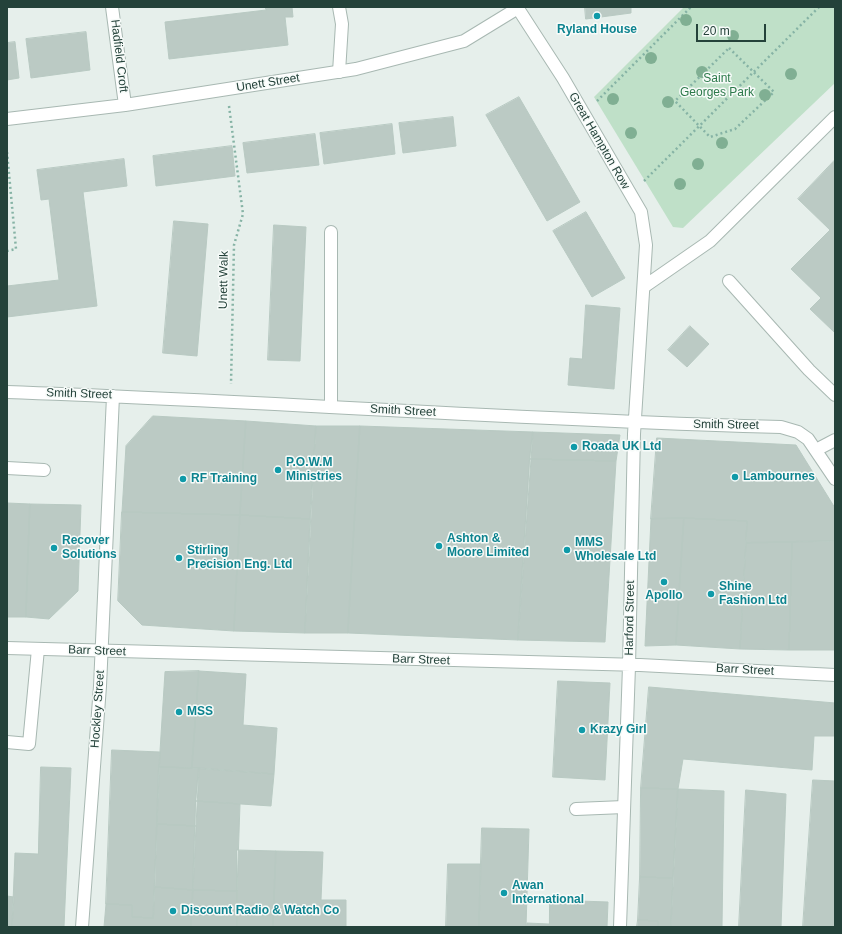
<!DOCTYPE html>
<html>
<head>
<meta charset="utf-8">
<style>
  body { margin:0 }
  #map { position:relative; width:842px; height:934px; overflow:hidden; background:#e6efeb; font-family:Arial,sans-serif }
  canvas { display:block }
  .frame { position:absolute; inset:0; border:8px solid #24423a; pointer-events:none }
  .scale { position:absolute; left:696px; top:24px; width:70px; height:18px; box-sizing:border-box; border:2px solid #24423a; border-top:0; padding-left:5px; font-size:12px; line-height:14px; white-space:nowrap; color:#24423a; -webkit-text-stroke:3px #f7fbf9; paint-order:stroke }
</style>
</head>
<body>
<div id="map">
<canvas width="842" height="934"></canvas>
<div class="frame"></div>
<div class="scale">20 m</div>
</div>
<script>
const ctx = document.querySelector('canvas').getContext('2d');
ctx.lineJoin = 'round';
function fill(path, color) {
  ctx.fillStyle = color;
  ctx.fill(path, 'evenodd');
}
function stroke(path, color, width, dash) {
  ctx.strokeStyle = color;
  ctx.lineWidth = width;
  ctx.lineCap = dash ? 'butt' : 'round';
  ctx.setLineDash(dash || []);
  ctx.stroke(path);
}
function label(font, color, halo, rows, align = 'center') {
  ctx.font = font + ' Arial,sans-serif';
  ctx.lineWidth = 3;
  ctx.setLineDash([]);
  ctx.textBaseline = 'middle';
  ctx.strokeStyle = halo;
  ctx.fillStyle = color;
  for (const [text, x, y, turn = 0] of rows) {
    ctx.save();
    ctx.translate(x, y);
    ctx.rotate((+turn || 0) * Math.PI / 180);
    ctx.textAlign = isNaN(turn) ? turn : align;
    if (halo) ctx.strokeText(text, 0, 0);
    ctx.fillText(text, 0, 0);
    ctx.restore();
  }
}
fill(new Path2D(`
  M684,7H835V83L683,228L673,227L594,97Z`), '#bfe0c8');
const building = new Path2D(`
  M265,7H292L293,17H285L288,45L169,59L165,22L266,10Z
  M585,7H631V13L586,19Z
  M86,32L90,70L31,78L26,39Z
  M15,42L19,78L7,80V43Z
  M519,97L580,202L547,221L486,115Z
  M453,117L456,146L403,153L399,123Z
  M392,124L395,154L324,164L320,133Z
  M315,134L319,165L247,173L243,143Z
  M232,146L235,176L156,186L153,156Z
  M124,159L127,186L83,192L97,306L7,317V286L59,280L49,199L41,200L37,170Z
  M835,160V331L834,332L810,309L821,298L791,269L830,230L798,199Z
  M586,212L625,278L592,297L553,231Z
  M174,221L208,224L197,356L163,353Z
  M274,225L306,227L300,361L268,360Z
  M586,305L620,308L614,389L568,385L570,358L582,359Z
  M690,326L709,344L687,367L668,350Z
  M153,416L246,421L240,515L122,512L126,446Z
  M246,421L316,426L310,519L240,515Z
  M316,426H360L348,633H305Z
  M360,426L533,432L518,640L348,633Z
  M533,432L620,435L616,461L530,459Z
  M657,438L796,445L835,508V541L746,543L747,521L684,518L651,519Z
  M530,459L616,461L605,642L518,640Z
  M7,503L30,504L26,617H7Z
  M30,504L81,505L78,591L49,619L26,617Z
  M122,512L240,515L234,631L142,625L118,601Z
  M240,515L310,519L305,633L234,631Z
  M684,518L676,645L645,646L651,519Z
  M684,518L747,521L740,649L676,645Z
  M835,541V650H789L792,542Z
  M792,542L789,650L740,649L746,543Z
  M199,671L192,768L159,767L165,672Z
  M199,671L246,674L243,725L277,728L274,774L192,768Z
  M558,681L610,683L605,780L553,777Z
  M649,687L835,703V736H814L812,770L683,759L678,789L641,788Z
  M112,750L160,752L153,918L132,917V905L106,904Z
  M41,767L71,768L64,927H12L15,853L38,854Z
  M159,767L199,768L196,826L157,824Z
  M199,768L274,774L271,806L196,801Z
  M813,780L835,781V927H803Z
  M641,788L678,789L673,878L640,877Z
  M678,789L724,791L722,927H671Z
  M746,790L786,794L781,927H739Z
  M196,801L240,804L237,891L193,890Z
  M157,824L196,826L193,890L155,887Z
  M482,828L529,829L526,927H479Z
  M237,850L276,851L273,927H237Z
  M276,851L323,852L321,900H346V927H273Z
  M448,864H481L479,927H446Z
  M640,877L673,878L671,927H658V921L638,920Z
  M155,887L193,890L191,927H104L106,904L132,905V917L153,918Z
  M193,890L237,891V927H191Z
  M7,896L14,897L12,927H7Z
  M550,900L608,902L607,927H526L527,923L549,924Z
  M638,920L658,921V927H637Z`);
fill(building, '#bbcac4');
stroke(building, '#b8c9c2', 1);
const lane = new Path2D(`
  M339,7L342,24L339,72
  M729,281L809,370L835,395
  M645,286L710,241L835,117
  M331,407V232
  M816,450L835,440
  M7,468L44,470
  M7,742L29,744L38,649
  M576,809L624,807`);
const street = new Path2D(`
  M112,7L125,105
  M517,7L563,78L641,212L646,245L634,434L629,666L620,927
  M7,119L125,105L356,69L464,41L518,8
  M7,392C265,401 523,420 781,427L798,432L808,439L835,479
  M7,648L640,665L835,675
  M82,927L100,686L113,396`);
stroke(lane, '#a8b8b2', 14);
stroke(street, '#a8b8b2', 14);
stroke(new Path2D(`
  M729,48L774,92L735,129L710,137L675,101Z
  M597,101L691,7
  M229,106L243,214L234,245L231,384
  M7,152L16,249L7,251
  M644,181L819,7`), '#86b3a5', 2.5, [2, 3]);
stroke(lane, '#fff', 12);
stroke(street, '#fff', 12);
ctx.fillStyle = '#80af93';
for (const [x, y] of [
  [686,20],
  [733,36],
  [651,58],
  [702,72],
  [791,74],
  [765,95],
  [613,99],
  [668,102],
  [631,133],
  [722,143],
  [698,164],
  [680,184]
]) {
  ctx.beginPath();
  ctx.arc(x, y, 6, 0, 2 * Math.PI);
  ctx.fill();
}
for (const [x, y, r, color] of [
  [597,16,4,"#0f9aa8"],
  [574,447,4,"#0f9aa8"],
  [278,470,4,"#0f9aa8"],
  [735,477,4,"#0f9aa8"],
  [183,479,4,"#0f9aa8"],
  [439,546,4,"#0f9aa8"],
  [54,548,4,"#0f9aa8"],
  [567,550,4,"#0f9aa8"],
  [179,558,4,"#0f9aa8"],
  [664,582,4,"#0f9aa8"],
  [711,594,4,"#0f9aa8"],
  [179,712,4,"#0f9aa8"],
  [582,730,4,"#0f9aa8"],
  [504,893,4,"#0f9aa8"],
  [173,911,4,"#0f9aa8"]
]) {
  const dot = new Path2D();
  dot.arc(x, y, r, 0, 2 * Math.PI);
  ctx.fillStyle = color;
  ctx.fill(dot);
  stroke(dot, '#f7fbf9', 1.5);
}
label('bold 12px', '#0d838f', '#f7fbf9', [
  ["Ryland House",597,30,"center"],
  ["Roada UK Ltd",582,447],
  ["P.O.W.M",286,463],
  ["Ministries",286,477],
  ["Lambournes",743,477],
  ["RF Training",191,479],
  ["Ashton &",447,539],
  ["Moore Limited",447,553],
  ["Recover",62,541],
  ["Solutions",62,555],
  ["MMS",575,543],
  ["Wholesale Ltd",575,557],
  ["Stirling",187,551],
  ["Precision Eng. Ltd",187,565],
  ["Shine",719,587],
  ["Fashion Ltd",719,601],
  ["Apollo",664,596,"center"],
  ["MSS",187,712],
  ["Krazy Girl",590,730],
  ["Awan",512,886],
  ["International",512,900],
  ["Discount Radio & Watch Co",181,911]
], 'left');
label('12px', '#24423a', '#f7fbf9', [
  ["Hadfield Croft",119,56,83],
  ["Unett Street",268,83,-9],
  ["Great Hampton Row",599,141,60],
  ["Unett Walk",224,280,-89],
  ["Smith Street",79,394,2],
  ["Smith Street",403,411,3],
  ["Smith Street",726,425,1],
  ["Harford Street",630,618,-89],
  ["Barr Street",97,651,2],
  ["Barr Street",421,660,2],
  ["Barr Street",745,670,3],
  ["Hockley Street",98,709,-86]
]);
label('12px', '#2d7a4b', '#f7fbf9', [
  ["Saint",717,79],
  ["Georges Park",717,93]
]);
</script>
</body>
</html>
